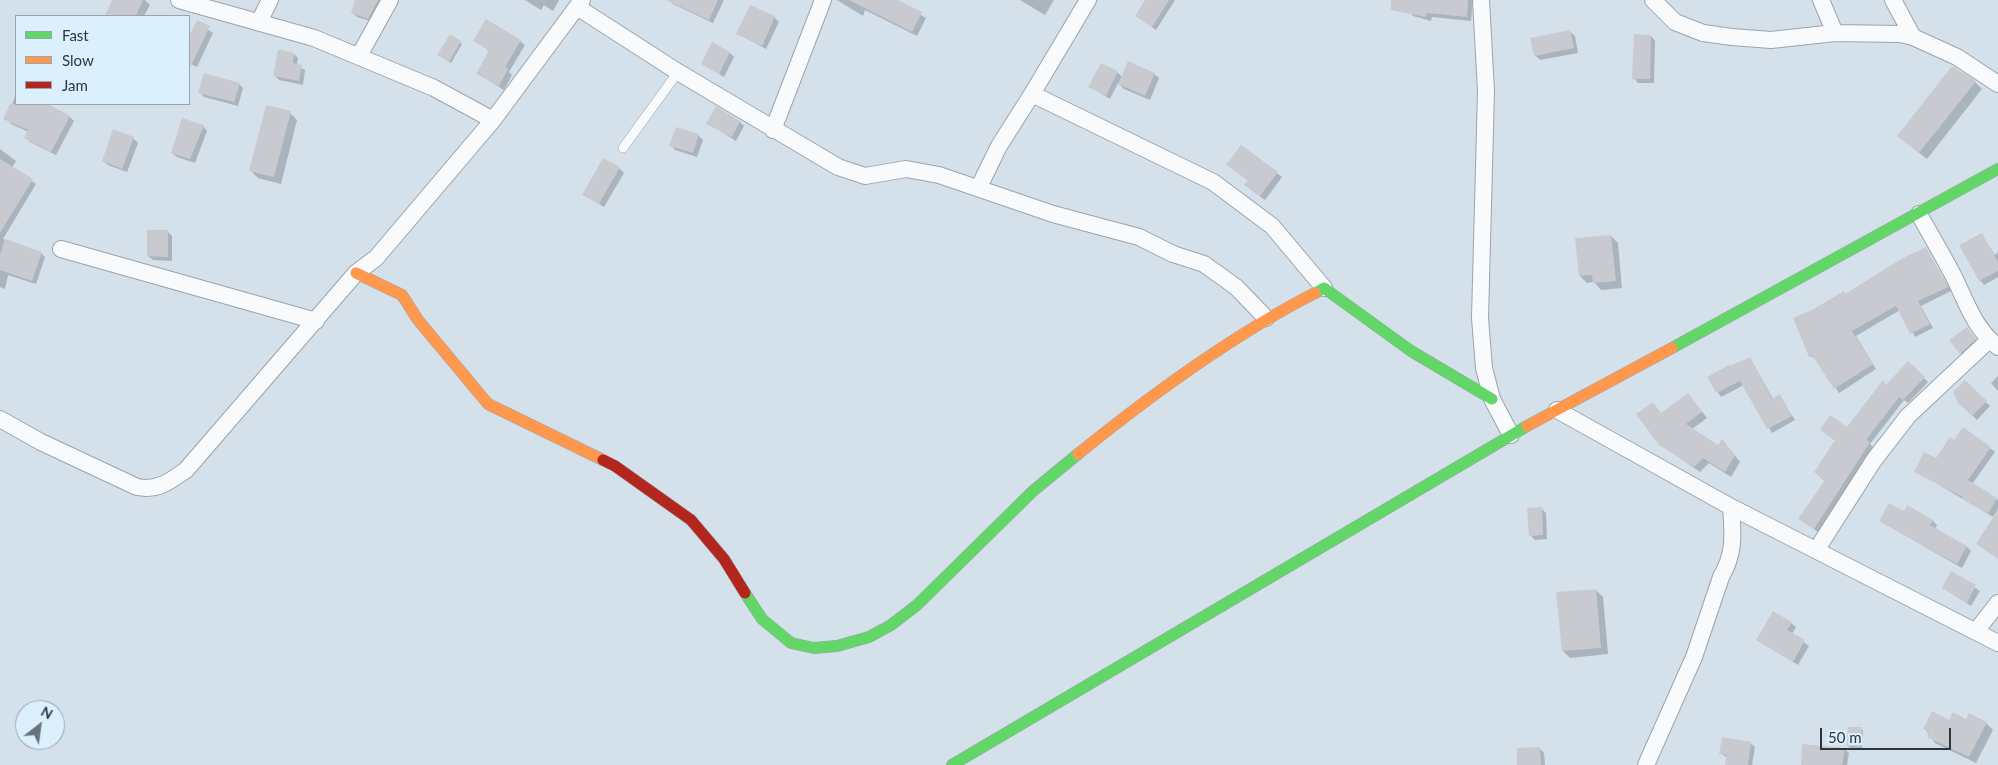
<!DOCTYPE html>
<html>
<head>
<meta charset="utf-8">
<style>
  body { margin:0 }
  #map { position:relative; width:1998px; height:765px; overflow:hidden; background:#d4e1eb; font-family:Lato,sans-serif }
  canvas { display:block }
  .legend { position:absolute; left:15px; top:15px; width:175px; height:90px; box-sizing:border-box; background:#dceffd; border:1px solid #96a5b0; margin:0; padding:6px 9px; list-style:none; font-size:15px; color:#2d363d }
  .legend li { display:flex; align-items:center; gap:10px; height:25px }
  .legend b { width:25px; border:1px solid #96a5b0 }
  .north { position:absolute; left:15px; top:700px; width:50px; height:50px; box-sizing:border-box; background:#dceffd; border:1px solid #96a5b0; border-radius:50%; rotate:30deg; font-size:14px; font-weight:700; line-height:20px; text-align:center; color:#2d363d }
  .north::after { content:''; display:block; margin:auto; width:18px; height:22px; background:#67727a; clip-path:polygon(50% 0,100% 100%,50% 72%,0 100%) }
  .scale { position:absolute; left:1820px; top:728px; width:131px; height:22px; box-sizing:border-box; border:2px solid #2d363d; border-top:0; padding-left:6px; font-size:15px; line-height:18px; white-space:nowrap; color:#2d363d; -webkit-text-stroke:4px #dceffd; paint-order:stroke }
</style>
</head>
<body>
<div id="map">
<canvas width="1998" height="765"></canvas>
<ul class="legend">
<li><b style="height:6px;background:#63d668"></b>Fast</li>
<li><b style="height:6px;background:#ff974d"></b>Slow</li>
<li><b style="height:6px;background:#b3261e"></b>Jam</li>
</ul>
<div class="north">N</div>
<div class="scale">50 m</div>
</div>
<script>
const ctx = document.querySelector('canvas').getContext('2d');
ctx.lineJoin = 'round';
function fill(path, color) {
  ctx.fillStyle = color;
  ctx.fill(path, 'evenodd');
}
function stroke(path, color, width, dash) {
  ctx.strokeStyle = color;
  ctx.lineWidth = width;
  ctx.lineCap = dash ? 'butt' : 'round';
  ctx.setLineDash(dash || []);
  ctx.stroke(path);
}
fill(new Path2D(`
  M114,0H145L150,5L144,16H106Z
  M356,0H383L373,22L357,17L352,12Z
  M525,0H559L553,11L544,5L541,10Z
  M668,0H724L713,23L673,4Z
  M837,0H895L926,18L917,36L865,10L863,16Z
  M1020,0H1054L1045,15Z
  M1146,0H1175L1156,30L1136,16Z
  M1412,0H1473L1471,21L1432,17L1431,21L1413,16L1409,11Z
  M774,17L779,22L766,49L738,34Z
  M197,23L213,33L197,67L189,63V39Z
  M1570,32L1575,36L1578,53L1540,60L1535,55Z
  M1651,36L1655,41L1654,83H1638L1634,78Z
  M475,40L520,41L525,45L509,72L512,75L504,90L478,74L489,51Z
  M460,42L462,44L451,63L441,57Z
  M730,53L734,57L724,77L703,64Z
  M294,54L298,58L297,65L305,70L303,85L279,80L275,76Z
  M1117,72L1122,77L1154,74L1159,78L1150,100L1124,89L1118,83L1110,99L1090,87Z
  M1975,82L1982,89L1927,159L1905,142Z
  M239,84L243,88L238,106L204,97L200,92Z
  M16,93V104H41L70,117L74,121L56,155L30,142L26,137L29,132L11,124L7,119Z
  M290,113L297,120L281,184L258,178L251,171Z
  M740,122L744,126L736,141L708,123Z
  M203,126L207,131L195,163L177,157L172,153Z
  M698,135L703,140L697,157L675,150L671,145Z
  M133,138L138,143L127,172L108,165L103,161Z
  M1241,146L1282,177L1265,200L1250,189L1249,181L1232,169Z
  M0,149L16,161L12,168L36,184L3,239L41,253L45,257L36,284L8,275L5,289L0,287Z
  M619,168L624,173L604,207L584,195Z
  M167,231L172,236V261L153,260L148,256Z
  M1981,234L1995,255L1998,252V277L1984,285L1980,280Z
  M1611,236L1618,243L1622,288L1601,290L1594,282L1587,283L1580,276Z
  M1926,249L1951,291L1921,306L1933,328L1915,337L1900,310L1856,336L1876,369L1839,393L1817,359L1810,356L1846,295Z
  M1967,328L1979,344L1965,357L1961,353Z
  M1750,358L1773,399L1779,396L1795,420L1772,433L1744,385L1721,397L1709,378Z
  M1908,363L1928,382L1908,403L1904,400L1870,444L1874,448L1818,532L1800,519L1825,481L1815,472L1836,441L1826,434L1847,429Z
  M1998,376V391L1991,383Z
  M1965,382L1990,406L1977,420L1959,402Z
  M1688,394L1707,418L1692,429L1718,447L1723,441L1740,462L1731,477L1709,463L1700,472L1660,444L1661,414Z
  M1954,441L1990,448L1995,452L1972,484L1998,500V509L1993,517L1916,471L1936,459Z
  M1541,508L1546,513L1547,539L1535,540L1530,535Z
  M1904,513L1933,521L1937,525L1935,529L1967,547L1971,551L1962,568L1880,521Z
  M1952,573L1980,591L1971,606L1943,588Z
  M1596,590L1603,597L1608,654L1570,658L1563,651Z
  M1791,623L1796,627L1792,634L1809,646L1798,665L1757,640Z
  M1966,720L1986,723L1993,730L1976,763L1935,743L1925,729L1950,721Z
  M1861,729L1863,730L1862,749L1850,748L1848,746Z
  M1750,743L1755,747L1752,765H1727L1728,758L1720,753Z
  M1540,749L1544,753L1545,765H1519Z
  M1844,749L1849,753L1847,765H1802Z`), '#0003');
fill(new Path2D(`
  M112,0H143L136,16H105Z
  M355,0H378L368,19L351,13Z
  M666,0H718L709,20Z
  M849,0H898L922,12L912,32Z
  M1145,0H1169L1152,27L1135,16Z
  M1391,0H1468L1467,17L1427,13L1426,17L1391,10Z
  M750,5L775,16L762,46L736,34Z
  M486,19L521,40L505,67L508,69L499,86L476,74L489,50L473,41Z
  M197,20L210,26L189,70V36Z
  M1570,30L1574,48L1534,56L1530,38Z
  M450,34L461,41L449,62L437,55Z
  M1634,34L1651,35L1650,79H1632Z
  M712,42L730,52L719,74L701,64Z
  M278,49L294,53L293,63L302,65L299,81L273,76Z
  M1128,61L1155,73L1145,96L1118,84Z
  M1101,63L1118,71L1106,96L1088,87Z
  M1952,66L1976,81L1919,153L1897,136Z
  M204,73L240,83L234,102L198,93Z
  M10,104H48L70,116L51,152L24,138L28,130L3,119Z
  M266,105L291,111L274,177L249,171Z
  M716,106L740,121L732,137L706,124Z
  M182,118L204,125L190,159L171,153Z
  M676,127L699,134L693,153L669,146Z
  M113,129L134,137L122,169L102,161Z
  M1241,145L1278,172L1260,196L1244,185L1248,180L1226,165Z
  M603,158L620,167L599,204L582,195Z
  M0,159L33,179L0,233Z
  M147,230H168V257L147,256Z
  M1982,233L1998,262V271L1979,281L1959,245Z
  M1611,235L1616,281L1593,283L1592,275L1579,276L1575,238Z
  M5,239L42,252L32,281L0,270V255Z
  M1926,247L1948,287L1918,301L1930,324L1910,334L1896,306L1852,331L1873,364L1834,389L1812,355L1809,357L1793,318L1812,310L1844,291L1845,294L1901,259Z
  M1967,327L1976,339L1960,354L1949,340Z
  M1750,357L1772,399L1780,394L1792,416L1767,429L1740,381L1716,393L1707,377L1729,365L1730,366Z
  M1908,361L1925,377L1903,400L1899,397L1866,440L1870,442L1814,529L1798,519L1825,480L1814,472L1835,440L1820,430L1830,415L1847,427L1883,380L1886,385Z
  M1965,380L1987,401L1972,416L1958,403L1953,392Z
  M1688,393L1702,412L1686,424L1718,445L1722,439L1735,455L1725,472L1703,458L1694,467L1659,445L1636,414L1653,402L1661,413Z
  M1963,427L1991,447L1968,480L1997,498L1988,514L1962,498L1963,497L1914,472L1924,452L1936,458L1950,437L1954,440Z
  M1889,503L1904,511L1907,505L1933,520L1930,525L1967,546L1957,564L1879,521Z
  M1542,507L1543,535L1529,536L1527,508Z
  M1998,510V559L1976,544Z
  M1951,571L1976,585L1967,603L1942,588Z
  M1596,589L1601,648L1562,651L1556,592Z
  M1773,611L1792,622L1787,630L1805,640L1793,662L1756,640Z
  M1932,711L1949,720L1953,712L1966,719L1969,713L1987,722L1969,757L1927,737L1929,732L1923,729Z
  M1848,727H1862L1861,747L1847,746Z
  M1722,737L1751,742L1748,765H1725L1727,755L1719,754Z
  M1802,744L1845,748L1842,765H1801Z
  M1540,747L1541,765H1517V748Z`), '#c9cad0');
const lane = new Path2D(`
  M623,148L678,72`);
const street = new Path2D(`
  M179,0L314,38L434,88L493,120
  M1481,0L1486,91L1480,318L1484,368L1492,399L1511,435
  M1653,0L1675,22L1703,33L1732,37L1771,40L1835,33L1900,34L1913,37L1957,57L1998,84
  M1821,0L1835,33
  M1893,0L1913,37
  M577,7L678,72L838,167L865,176L906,169L939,175L1053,214L1139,237L1173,254L1204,264L1236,287L1266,318
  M259,22L270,0
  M359,56L390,0
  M1032,94L1088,0
  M773,130L823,0
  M979,187L999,146L1032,94L1213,182L1272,226L1324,288
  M1919,214C1931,236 1944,257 1955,279C1967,304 1975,329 1998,347
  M61,249L316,321
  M1557,410L1731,507L1998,643
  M0,419L41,442L137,487C157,491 169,482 186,470L356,273L376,258L493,120L582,0
  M1817,549L1874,460L1908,416L1989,340
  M1977,630L1998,603
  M1646,765L1694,657L1721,577C1735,553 1733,534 1731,507`);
const fast = new Path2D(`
  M1315,293L1324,288L1411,351L1492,399
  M1672,348L1998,169
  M745,593L762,619L791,643L814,648L837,646L869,637L891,625L917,605L1033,491L1078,454
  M952,765L1527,426`);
const slow = new Path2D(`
  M356,273L402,295L418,320L488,404L603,460
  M1527,426L1672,348
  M1078,454C1152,394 1231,336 1315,293`);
const jam = new Path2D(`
  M603,460L615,466L691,520L724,559L745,593`);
stroke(lane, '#9ba4ac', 10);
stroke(street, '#9ba4ac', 18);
stroke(fast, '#9ba4ac', 12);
stroke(slow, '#9ba4ac', 12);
stroke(jam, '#9ba4ac', 12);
stroke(lane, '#f9fafc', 9);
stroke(street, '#f9fafc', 16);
stroke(fast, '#63d668', 11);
stroke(slow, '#ff974d', 11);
stroke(jam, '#b3261e', 11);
</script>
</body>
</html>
